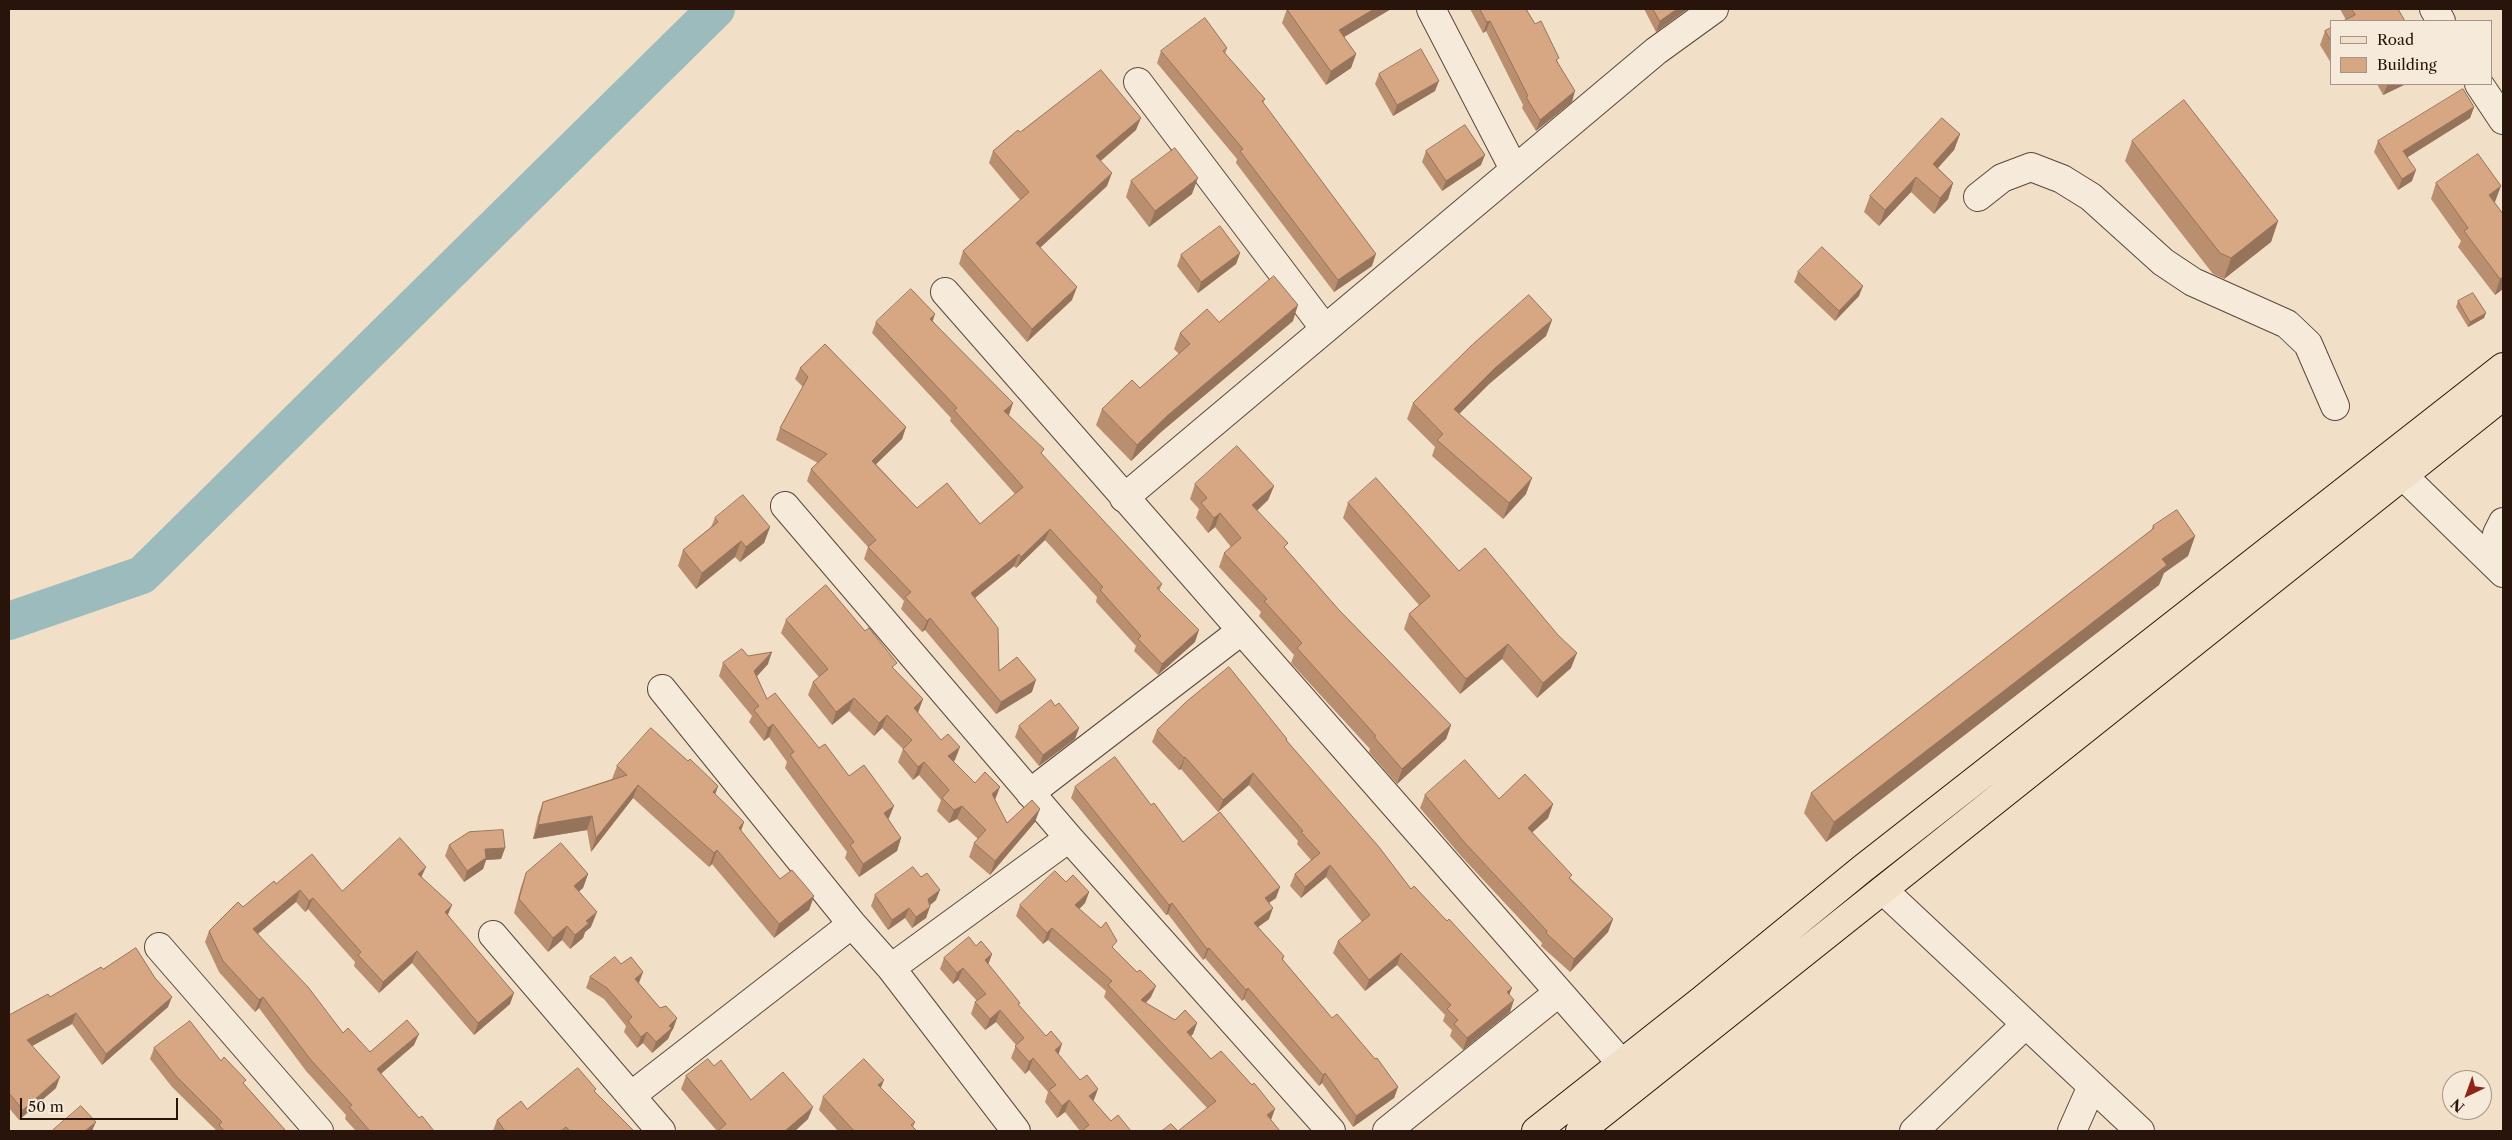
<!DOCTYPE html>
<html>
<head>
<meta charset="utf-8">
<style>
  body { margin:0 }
  #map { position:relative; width:2512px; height:1140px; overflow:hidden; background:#f1e0c7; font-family:"Libre Caslon Text",serif }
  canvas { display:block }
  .frame { position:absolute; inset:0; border:10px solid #29140c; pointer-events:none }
  .legend { position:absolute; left:2330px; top:20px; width:162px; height:65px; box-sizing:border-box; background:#f6ebdb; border:1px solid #a49588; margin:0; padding:6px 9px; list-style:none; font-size:15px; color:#29140c }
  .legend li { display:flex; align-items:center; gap:10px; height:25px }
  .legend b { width:25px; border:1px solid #a49588 }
  .north { position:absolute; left:2442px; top:1070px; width:50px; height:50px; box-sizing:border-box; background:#f6ebdb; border:1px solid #a49588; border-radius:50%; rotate:222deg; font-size:14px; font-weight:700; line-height:20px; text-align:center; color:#29140c }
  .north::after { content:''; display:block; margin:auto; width:18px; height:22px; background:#8f2418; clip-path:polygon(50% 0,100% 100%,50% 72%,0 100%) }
  .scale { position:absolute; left:20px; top:1098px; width:158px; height:22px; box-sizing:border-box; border:2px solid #29140c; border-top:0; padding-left:6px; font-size:15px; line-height:18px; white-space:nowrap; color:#29140c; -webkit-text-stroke:4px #f6ebdb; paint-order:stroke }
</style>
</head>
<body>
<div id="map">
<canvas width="2512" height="1140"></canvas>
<div class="frame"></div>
<ul class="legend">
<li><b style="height:6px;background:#f1e0c7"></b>Road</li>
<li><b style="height:14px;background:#d7a682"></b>Building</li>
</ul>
<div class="north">N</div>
<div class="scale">50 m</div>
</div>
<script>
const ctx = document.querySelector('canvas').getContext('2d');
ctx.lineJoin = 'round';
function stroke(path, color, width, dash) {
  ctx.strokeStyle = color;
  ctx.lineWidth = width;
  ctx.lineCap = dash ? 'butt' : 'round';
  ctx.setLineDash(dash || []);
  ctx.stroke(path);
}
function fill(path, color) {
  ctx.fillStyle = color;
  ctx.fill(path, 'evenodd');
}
stroke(new Path2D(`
  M9,621L142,575L716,9`), '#9cbbbc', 38);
const minor = new Path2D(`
  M1431,9L1514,169
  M2434,9L2441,21
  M1138,82L1325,329
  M2479,84L2503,120
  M1978,197L2002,178L2031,167L2062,179L2091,197L2163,262L2193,282L2287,324L2308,344L2335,406
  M945,292L1622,1064
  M2386,459L2503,573
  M1124,498L1656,51L1714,9
  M785,506L1069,838L1331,1131
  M2499,569L2497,534L2503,522
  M662,689L852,924L891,968L1016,1131
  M1030,793L1241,631
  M1883,890L2140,1131
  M493,935L661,1131
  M159,947L319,1131
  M891,968L1069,838
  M632,1095L852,924
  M1387,1131L1558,993
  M1914,1131L2026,1024
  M2072,1131L2092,1086`);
const major = new Path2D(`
  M1536,1131L1702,1000L1862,869L2503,367
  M1580,1131L2503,396`);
stroke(minor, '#5b473b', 30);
stroke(major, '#29140c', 30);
stroke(minor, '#f6ebdb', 28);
stroke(major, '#f1e0c7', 28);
fill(new Path2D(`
  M1287,9H1391L1344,37L1356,54L1351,68L1326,85L1282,23Z
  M1470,9H1526L1558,62L1572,102L1536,131L1522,108L1523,105L1486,31L1483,33Z
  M1644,9H1688L1656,32Z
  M2340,9H2398L2346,20Z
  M2331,28V63L2320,45L2325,31Z
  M1227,48L1225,54L1265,99L1263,103L1372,266L1334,292L1236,163L1237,159L1157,63L1161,51Z
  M1379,74L1435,91L1393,116L1375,84Z
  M2377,84H2406L2383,95Z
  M2474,107L2470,118L2407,157L2412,181L2398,190L2374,152L2378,141Z
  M1136,130L1101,161L1107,186L1040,248L1072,300L1027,342L959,264L963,251L1020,200L989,163L993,151L1020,132Z
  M1960,134L1954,150L1938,168L1953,183L1948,199L1934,214L1911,192L1879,226L1864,212L1870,196Z
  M2132,141L2278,221L2271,242L2224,279L2213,274L2125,161Z
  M1426,151L1481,165L1442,191L1422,162Z
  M1131,181L1192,194L1149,227L1126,197Z
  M2436,183L2495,202L2494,203L2503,214V289L2495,295L2458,247L2461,241L2431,199Z
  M1240,253L1236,264L1198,293L1177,266L1181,255Z
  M1798,272L1859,296L1835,321L1794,282Z
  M2458,301L2484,318L2468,327L2456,307Z
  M1552,320L1546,336L1489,384L1459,414L1526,494L1503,519L1432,456L1435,447L1407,419L1413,403Z
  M933,321L1009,415L1042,455L1162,584L1159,591L1195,642L1158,675L1134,651L1136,646L1096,602L1097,597L1045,540L1016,568L1014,566L975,598L999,671L1032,692L996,714L925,630L922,632L901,609L904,601L864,559L868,547L807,481L811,469L818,463L776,440L780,428L803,387L795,379L800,368L906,427L902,439L876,464L917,508L980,524L1015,494L950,421L951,418L872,333L876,322Z
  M1293,321L1161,432L1131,461L1096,425L1102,409L1140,388L1179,354L1174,349L1180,333L1219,322Z
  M1195,484L1274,486L1268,500L1257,511L1286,549L1339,610L1451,725L1446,739L1397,784L1369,752L1370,749L1291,663L1294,655L1259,616L1261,612L1219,567L1224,553L1231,547L1215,527L1208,533L1196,518L1199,509L1190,499Z
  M1348,503L1459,571L1558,635L1571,668L1537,698L1502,659L1460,694L1404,629L1409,614L1419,605L1343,518Z
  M715,518L770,527L764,543L740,562L735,557L696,589L678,566L683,550L711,527Z
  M2153,526L2195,536L2188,556L2164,573L2159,585L1826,842L1804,813L1811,793L2151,531Z
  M786,620L895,670L923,699L918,713L955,760L953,761L975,783L995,800L1007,823L1035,822L990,875L969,857L974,843L978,839L957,819L949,823L937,811L941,800L919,775L913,780L898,762L903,749L882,728L874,736L849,711L832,725L808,695L813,682L819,677L781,633Z
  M748,656L768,664L757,676L767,699L849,776L889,818L888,819L901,838L897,851L859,877L845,858L847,852L785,768L787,762L769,737L764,741L749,722L752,716L719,676L723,663Z
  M1055,706L1079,728L1075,739L1039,766L1015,737L1019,726Z
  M1157,730L1287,739V741L1411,889L1447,921L1512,988L1509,995L1510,1012L1463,1050L1450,1036L1452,1030L1443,1021L1445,1015L1397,965L1365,991L1333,953L1338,941L1362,922L1326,877L1301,898L1290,886L1295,874L1311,860L1297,844L1298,841L1249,785L1218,812L1181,769L1179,770L1152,742Z
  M688,761L718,786L715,795L744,822L741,831L780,879L814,896L809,910L774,938L712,864L709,867L633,798L591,852L587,830L533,839L538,816L543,802L612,779L617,766Z
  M1075,787L1151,805L1183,842L1276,898L1269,903V919L1258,927L1284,956L1283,960L1332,1018L1398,1087L1394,1098L1353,1127L1322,1083L1319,1086L1244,999L1242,1001L1205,958L1203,960L1168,914L1166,915L1071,798Z
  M1425,795L1499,799L1553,804L1548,818L1532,832L1571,879L1613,919L1608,932L1570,972L1541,946L1542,943L1461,856L1420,808Z
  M449,845L505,848L501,859L486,860L483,869L464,882L445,856Z
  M526,873L588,874L583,888L578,892L591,927L585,932L583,938L570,949L562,940L548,952L514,913L521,887Z
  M422,877L510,1004L474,1035L412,963L379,993L354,966L355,962L308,909L305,912L296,902L258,934L343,1033L370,1052L414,1045L381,1074L419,1118L434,1131H356L345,1119L346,1115L306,1071L259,1008L255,1012L219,972L205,942L209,931L276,884L342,891Z
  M1066,882L1089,892L1085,903L1079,909L1114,949L1151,997L1146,1003L1175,1020L1197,1023L1193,1034L1191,1036L1211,1059L1252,1085L1275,1109L1207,1108L1104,997L1106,991L1048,940L1043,944L1016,916L1020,905Z
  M875,895L936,900L929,906L926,918L912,928L905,918L888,930L871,906Z
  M976,946L992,954L988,964L1019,1006L1058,1054L1094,1100L1093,1101L1111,1121L1131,1131H1080L1065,1112L1057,1118L1045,1102L1048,1092L1029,1070L1025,1074L1011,1058L1016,1045L996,1022L985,1030L971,1014L975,1002L977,1001L958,980L953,984L940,969L944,958Z
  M103,969L168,1007L102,1065L72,1024L32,1046L56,1088L19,1120L9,1108V1015L50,997Z
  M643,972L639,983L660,1008L677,1018L673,1029L671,1032L668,1039L652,1053L643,1043L637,1048L624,1032L626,1026L604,999L586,988L590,977Z
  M154,1048L221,1061L245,1085L286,1131H216H217L172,1087L150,1059Z
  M714,1066L751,1100L808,1119L795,1131H717L681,1089L686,1076Z
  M881,1088L915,1122L913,1127L917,1131H838L819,1110L823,1097Z
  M595,1092L634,1131H493L497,1120L527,1109Z`), '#b98f70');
fill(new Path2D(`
  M1374,9H1391L1334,43L1339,30Z
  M1677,9H1688L1656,32L1660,21Z
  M1490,21L1486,31L1483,33L1487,22Z
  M1356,54L1351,68L1326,85L1331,71Z
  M1439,81L1435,91L1393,116L1397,105Z
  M2388,84H2406L2383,95Z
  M1575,91L1572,102L1536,131L1540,120Z
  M2474,107L2470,118L2400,162L2403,151Z
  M1141,118L1136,130L1092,168L1096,156Z
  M1960,134L1954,150L1927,180L1933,164Z
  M1485,155L1481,165L1442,191L1446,181Z
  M2416,170L2412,181L2398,190L2402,179Z
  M1112,173L1107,186L1031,256L1036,243Z
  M1916,177L1911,192L1879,226L1885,210Z
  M1198,178L1192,194L1149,227L1155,211Z
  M1953,183L1948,199L1934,214L1940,198Z
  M2501,186L2495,202L2483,211L2489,195Z
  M2278,221L2271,242L2224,279L2231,258Z
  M1240,253L1236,264L1198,293L1201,282Z
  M1376,254L1372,266L1334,292L1338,280Z
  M2503,277V289L2495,295L2500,279Z
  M1863,286L1859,296L1835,321L1839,311Z
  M1077,287L1072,300L1027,342L1032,329Z
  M1298,305L1293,321L1161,432L1131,461L1137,445L1167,416Z
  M2486,313L2484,318L2468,327L2470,322Z
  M935,314L931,326L930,319Z
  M1552,320L1546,336L1489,384L1448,425L1454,409L1495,368Z
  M1013,403L1009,415L1004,411Z
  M906,427L902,439L868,472L872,461Z
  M1532,478L1526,494L1503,519L1509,503Z
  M1274,486L1268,500L1246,520L1252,505Z
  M1220,513L1215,527L1208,533L1214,518Z
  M770,527L764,543L740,562L746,547Z
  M1050,529L1045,540L1016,568L1021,557Z
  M2195,536L2188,556L2164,573L2159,585L1826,842L1834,822L2162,559Z
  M741,541L735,557L696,589L702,573Z
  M1019,554L1014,566L966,605L971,593Z
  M930,618L925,630L922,632L927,621Z
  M1199,630L1195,642L1158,675L1162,664Z
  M1508,644L1502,659L1460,694L1466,679Z
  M772,652L768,664L750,684L754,671Z
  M1577,653L1571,668L1537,698L1543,683Z
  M1036,680L1032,692L996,714L1001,702Z
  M854,698L849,711L832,725L836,712Z
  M923,699L918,712L909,721L914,708Z
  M887,715L882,728L874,736L879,723Z
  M773,724L769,737L764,741L768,728Z
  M1451,725L1446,739L1397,784L1402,769Z
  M1079,728L1075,739L1039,766L1043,755Z
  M960,747L955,760L943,770L948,756Z
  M1185,757L1181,769L1179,770L1184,758Z
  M924,762L919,775L913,780L918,767Z
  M1253,773L1249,785L1218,812L1223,800Z
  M638,785L633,798L591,852L596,838Z
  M718,786L713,800V792Z
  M1000,787L995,800L992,794Z
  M1553,804L1548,818L1523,841L1528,828Z
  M894,806L889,818L879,826L884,813Z
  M962,806L957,819L949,823L954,810Z
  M1040,809L1035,822L990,875L995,861Z
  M592,816L587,830L533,839L538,825Z
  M744,822L739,836V828Z
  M901,838L897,851L859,877L863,864Z
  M505,848L501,859L486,860L483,869L464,882L467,871L485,849Z
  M717,850L712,864L709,867L714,853Z
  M1330,865L1326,877L1301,898L1305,887Z
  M426,867L421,878L418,874Z
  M588,874L583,888L568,901L574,886Z
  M1280,887L1276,898L1261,908L1265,898Z
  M300,890L296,902L249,941L253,929Z
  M940,890L936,900L924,910L928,899Z
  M1089,892L1085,903L1071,917L1075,905Z
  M814,896L809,910L774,938L779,924Z
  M313,898L308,909L305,912L309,901Z
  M1172,903L1168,914L1166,915L1169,905Z
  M452,905L447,917L445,912Z
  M930,907L926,918L912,928L916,917Z
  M909,908L905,918L888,930L892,920Z
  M1273,908L1269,919L1250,933L1254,923Z
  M597,912L591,927L585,932L583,938L570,949L575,935L586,921Z
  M1613,919L1608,932L1570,972L1574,959Z
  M567,926L562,940L548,952L553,938Z
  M1052,928L1048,940L1043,944L1047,933Z
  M1209,948L1205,958L1203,960L1207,949Z
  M417,951L412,963L379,993L383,982Z
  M1401,953L1397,965L1365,991L1369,980Z
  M992,954L988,965L985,960Z
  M963,968L958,980L953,984L957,973Z
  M643,972L639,982L631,989L635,979Z
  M1156,986L1151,997L1136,1012L1141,1000Z
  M1248,988L1244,999L1242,1001L1246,990Z
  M1512,988L1507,1000V992Z
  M514,993L510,1004L474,1035L478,1023Z
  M172,997L168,1007L102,1065L106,1054Z
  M263,997L259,1008L255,1012L259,1000Z
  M1514,1000L1510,1012L1463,1050L1467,1038Z
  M1000,1010L996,1022L985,1030L990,1019Z
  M76,1013L72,1024L23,1051L27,1040Z
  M677,1018L673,1029L671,1032L668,1039L652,1053L656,1042L669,1026Z
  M1197,1023L1193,1034L1183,1043L1187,1032Z
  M647,1032L643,1043L637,1048L641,1037Z
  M419,1034L414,1045L372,1081L377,1069Z
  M1062,1044L1058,1056L1055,1050Z
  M1033,1058L1029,1070L1025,1074L1029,1062Z
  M1325,1073L1322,1083L1319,1086L1323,1075Z
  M60,1077L56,1088L19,1120L23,1110Z
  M884,1080L879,1093L878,1085Z
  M1398,1087L1394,1098L1353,1127L1356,1116Z
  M1098,1089L1094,1100L1084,1108L1089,1096Z
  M1069,1100L1065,1112L1057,1118L1062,1106Z
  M813,1107L808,1119L795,1131H785Z
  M1275,1109L1271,1120L1267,1115Z
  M96,1122L92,1131H85Z`), '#96745b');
const building = new Path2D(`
  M1287,9H1374L1339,30L1356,54L1331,71Z
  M1480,9H1526L1535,24L1541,21L1559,58L1556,60L1575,91L1540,120L1526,97L1528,96L1490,21L1487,22Z
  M1653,9H1677L1660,21Z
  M2352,9H2398L2405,21H2343L2355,15Z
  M1205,18L1227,48L1223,51L1265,99L1262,101L1376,254L1338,280L1240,151L1243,149L1161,51Z
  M2331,28V41L2325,31Z
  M1421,49L1439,81L1397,105L1379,74Z
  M1101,70L1141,118L1096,156L1112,173L1036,243L1077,287L1032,329L963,251L1029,192L993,151L1018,130L1020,132Z
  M2463,89L2474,107L2403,151L2416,170L2402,179L2378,141Z
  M2184,100L2278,221L2231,258L2220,253L2132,141Z
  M1942,118L1960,134L1933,164L1953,183L1940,198L1916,177L1885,210L1870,196Z
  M1465,125L1485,155L1446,181L1426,151Z
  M1175,148L1198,178L1155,211L1131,181Z
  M2478,154L2501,186L2489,195L2503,214V277L2500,279L2464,231L2468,228L2436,183Z
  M1220,226L1240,253L1201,282L1181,255Z
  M1822,247L1863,286L1839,311L1798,272Z
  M1274,276L1298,305L1167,416L1137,445L1102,409L1132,380L1140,388L1190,344L1180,333L1207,309L1219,322Z
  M911,289L935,314L930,319L1013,403L1004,411L1044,449L1041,453L1162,584L1157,588L1199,630L1162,664L1138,639L1141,636L1100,590L1103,587L1050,529L1021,557L1019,554L971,593L998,628L999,671L1017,657L1036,680L1001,702L930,618L927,621L905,597L911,592L868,547L876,540L811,469L827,454L780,428L808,377L800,368L825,344L906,427L872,461L917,508L947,483L980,524L1023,487L954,410L957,408L876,322Z
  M2473,293L2486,313L2470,322L2458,301Z
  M1529,295L1552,320L1495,368L1454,409L1532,478L1509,503L1437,440L1443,434L1413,403L1472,345Z
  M1237,446L1274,486L1252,505L1288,543L1284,547L1339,610L1451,725L1402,769L1374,737L1376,736L1297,648L1302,643L1264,601L1267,599L1224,553L1241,538L1220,513L1214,518L1201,503L1207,498L1195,484Z
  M1376,478L1459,571L1485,548L1558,635L1577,653L1543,683L1508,644L1466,679L1409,614L1430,596L1348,503Z
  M743,495L770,527L746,547L741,541L702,573L683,550L718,522L715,518Z
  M2177,510L2195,536L2162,559L2167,565L1834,822L1811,793L2154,528L2153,526Z
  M826,585L865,631L869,628L897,663L892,667L923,699L914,708L941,740L948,734L960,747L948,756L975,783L985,772L1000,787L992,794L1007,823L1032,800L1040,809L995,861L974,843L986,830L962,806L954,810L942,798L949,790L924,762L918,767L903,749L912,740L887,715L879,723L854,698L836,712L813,682L828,669L786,620Z
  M742,649L748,656L772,652L754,671L767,699L775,693L819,748L825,744L849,776L864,765L894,806L884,813L901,838L863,864L850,845L854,842L790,755L794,752L773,724L768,728L754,710L759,706L723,663Z
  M1229,667L1287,739L1286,740L1379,847L1411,889L1414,886L1447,921L1449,919L1512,988L1507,992L1514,1000L1467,1038L1454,1024L1458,1020L1447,1009L1451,1005L1401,953L1369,980L1338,941L1370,915L1330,865L1305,887L1295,874L1320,853L1301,832L1303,831L1253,773L1223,800L1185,757L1184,758L1157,730L1186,702Z
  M1051,700L1055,706L1059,703L1079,728L1043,755L1019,726Z
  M651,728L688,761L690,759L718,786L713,792L744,822L739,828L780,879L792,870L814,896L779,924L717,850L714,853L638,785L596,838L592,816L538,825L543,802L627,775L617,766Z
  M1115,757L1151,805L1154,803L1183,842L1220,812L1280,887L1265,898L1273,908L1254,923L1284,956L1282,959L1332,1018L1337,1014L1375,1059L1377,1058L1398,1087L1356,1116L1325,1073L1323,1075L1248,988L1246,990L1209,948L1207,949L1172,903L1169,905L1075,787Z
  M1465,760L1499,799L1525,774L1553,804L1528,828L1572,875L1569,878L1613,919L1574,959L1546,933L1547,931L1465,843L1425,795Z
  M503,830L505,848L485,849L486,858L467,871L449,845L469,832Z
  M400,838L426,867L418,874L452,905L445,912L514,993L478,1023L417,951L383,982L358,955L361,952L313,898L309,901L300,890L253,929L308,987L343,1033L348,1028L370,1052L407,1020L419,1034L377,1069L419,1118L422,1116L434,1131H370L349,1107L352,1105L310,1059L263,997L259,1000L223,961L209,931L238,902L243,907L274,881L276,884L312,854L342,891Z
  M561,843L588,874L574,886L597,912L586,921L589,923L575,935L567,926L553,938L519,899L526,873Z
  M913,867L921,877L927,873L940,890L928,899L930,907L916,917L909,908L892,920L875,895Z
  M1055,871L1066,882L1073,875L1089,892L1075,905L1101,928L1106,922L1117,941L1112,947L1137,972L1140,970L1156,986L1141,1000L1175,1020L1185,1010L1197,1023L1187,1032L1211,1059L1221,1051L1252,1085L1254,1083L1275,1109L1267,1115L1280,1131H1178L1216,1101L1108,985L1112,981L1052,928L1047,933L1020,905Z
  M969,937L976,946L981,941L992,954L985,960L1020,1003L1018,1004L1046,1036L1051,1031L1062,1044L1055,1050L1080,1080L1087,1075L1098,1089L1089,1096L1111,1121L1118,1115L1131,1131H1082L1089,1125L1069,1100L1062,1106L1049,1090L1056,1085L1033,1058L1029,1062L1015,1046L1024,1038L1000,1010L990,1019L975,1002L986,994L963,968L957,973L944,958Z
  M136,948L155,978L172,997L106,1054L76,1013L27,1040L60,1077L23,1110L9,1093V1015L48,994L50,997L101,967L103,969Z
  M615,957L621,964L631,957L643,972L635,979L660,1008L666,1006L677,1018L669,1026L672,1028L656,1042L647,1032L641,1037L628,1021L632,1017L607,988L590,977Z
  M190,1021L221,1061L224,1057L246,1080L243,1083L286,1131H224L219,1125L222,1122L176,1076L154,1048Z
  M708,1059L714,1066L721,1060L751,1100L783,1072L813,1107L785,1131H718L726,1124L686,1076Z
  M864,1059L884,1080L878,1085L915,1122L911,1125L917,1131H854L823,1097Z
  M578,1068L596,1089L594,1091L634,1131H570L566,1127L561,1131H505L497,1120L521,1101L527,1109Z
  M81,1106L96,1122L85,1131H52Z
  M1171,1124L1178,1131H1162Z`);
fill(building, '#d7a682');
stroke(building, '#96745b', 1);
</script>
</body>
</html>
